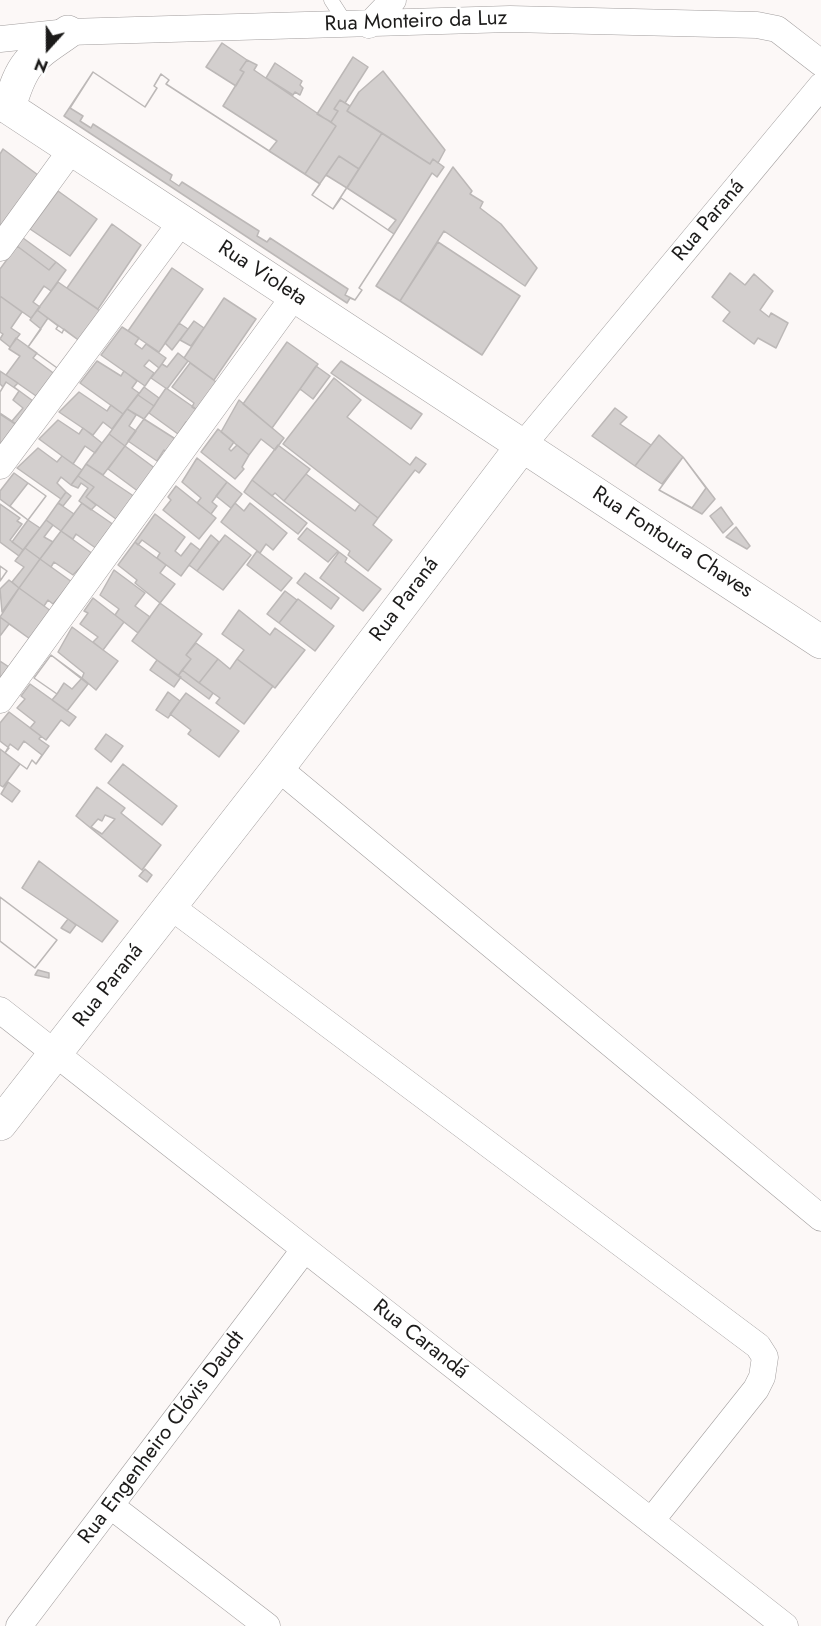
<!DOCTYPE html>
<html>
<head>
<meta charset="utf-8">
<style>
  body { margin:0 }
  #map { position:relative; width:821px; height:1626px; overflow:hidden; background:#fcf8f7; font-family:Jost,sans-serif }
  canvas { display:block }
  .north { position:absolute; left:18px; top:18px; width:60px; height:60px; -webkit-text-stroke:4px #fff; paint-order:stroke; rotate:201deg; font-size:16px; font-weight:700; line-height:24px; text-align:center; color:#1c1b1a }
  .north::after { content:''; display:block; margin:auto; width:21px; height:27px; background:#1c1b1a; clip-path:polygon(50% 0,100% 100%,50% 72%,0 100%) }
</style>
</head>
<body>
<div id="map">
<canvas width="821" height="1626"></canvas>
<div class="north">N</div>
</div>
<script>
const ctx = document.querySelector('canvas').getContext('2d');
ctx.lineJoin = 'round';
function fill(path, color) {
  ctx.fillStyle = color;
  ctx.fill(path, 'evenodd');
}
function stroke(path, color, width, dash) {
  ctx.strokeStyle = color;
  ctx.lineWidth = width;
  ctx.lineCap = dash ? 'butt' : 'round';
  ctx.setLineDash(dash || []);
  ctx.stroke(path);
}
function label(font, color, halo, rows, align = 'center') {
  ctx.font = font + ' Jost,sans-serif';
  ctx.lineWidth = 4.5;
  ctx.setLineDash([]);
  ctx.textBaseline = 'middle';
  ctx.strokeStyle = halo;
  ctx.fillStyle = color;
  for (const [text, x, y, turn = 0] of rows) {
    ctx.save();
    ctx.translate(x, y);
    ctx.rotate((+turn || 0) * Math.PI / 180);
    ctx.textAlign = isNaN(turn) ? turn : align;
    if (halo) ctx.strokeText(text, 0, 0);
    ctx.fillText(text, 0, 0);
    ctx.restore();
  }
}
const building = new Path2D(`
  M222,43L247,60L240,70L244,72L236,86L206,67Z
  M353,57L368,67L345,103L340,100L334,109L338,111L331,122L317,114Z
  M247,60L257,65L254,70L336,126L305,174L269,151L277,141L223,106L244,72L240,70Z
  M275,63L302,81L300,85L303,88L300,95L295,92L293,95L266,78Z
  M383,71L445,150L438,163L433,159L430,164L347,111L359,92Z
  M93,72L145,107L157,88L154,86L161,74L169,80L166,84L320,184L312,195L333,209L341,198L394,234L359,288L362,290L355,300L350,298L347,303L64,116Z
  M93,72L145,107L157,88L154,86L161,74L169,80L166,84L320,184L312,195L333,209L341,198L394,234L359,288L362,290L355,300L345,295L348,289L270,238L267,242L257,236L259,231L182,182L179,186L170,180L172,175L93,124L91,128L80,121L83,116L70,108Z
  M340,100L350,106L347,111L382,133L333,209L312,195L320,184L305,174L336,126L331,122L338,111L334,109Z
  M382,133L430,164L433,159L444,167L437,177L432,173L394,234L388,230L396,220L347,188Z
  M3,149L38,175L0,228V154Z
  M339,156L359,169L347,188L326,175Z
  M339,156L359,169L333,209L312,195Z
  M453,167L472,191L470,194L483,202L480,208L501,224L537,268L525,286L444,231L400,301L376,286Z
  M58,191L97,219L70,256L30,229Z
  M112,224L141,245L98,309L67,288Z
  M23,238L56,262L49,270L17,246Z
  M438,242L520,296L482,355L400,301Z
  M17,246L49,270L56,262L66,270L51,291L44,286L33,302L40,307L31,318L0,296V269Z
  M172,268L203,289L159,352L128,331Z
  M730,273L745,285L754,274L773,291L760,310L769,317L771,313L788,323L776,348L758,338L754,344L723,321L730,312L712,297Z
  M58,282L103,313L81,342L37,310Z
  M0,296L22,312L11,328L20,334L10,347L0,339L3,334L0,332Z
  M224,298L256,319L214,380L184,358Z
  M37,310L58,326L56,329L62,333L64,329L81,342L60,370L28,347L41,329L30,320Z
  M48,318L58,326L56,329L62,333L64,329L81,342L60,370L28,347Z
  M194,321L204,328L191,346L180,340Z
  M179,323L188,329L172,350L165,343Z
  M122,327L139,338L135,344L142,349L146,344L166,358L159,368L149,360L144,366L154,373L145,386L101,355Z
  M16,338L37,353L33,358L56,375L39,398L6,375L20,356L9,349Z
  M287,342L318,364L272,428L243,404Z
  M178,353L188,361L167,389L151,378L162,364L167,367Z
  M97,361L121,376L124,371L137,381L132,388L139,393L123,414L80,383Z
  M341,361L422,414L411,429L331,373Z
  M190,363L219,384L199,411L192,407L194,403L172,387Z
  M316,366L330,376L313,399L300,389Z
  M0,371L18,383L14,387L33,401L16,424L0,413V392L3,387L0,384Z
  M334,378L361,400L347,417L410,465L416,457L426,464L419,473L415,470L378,518L283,444Z
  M6,382L19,391L13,400L23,408L12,421L0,413V392Z
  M144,387L159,398L154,406L138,395Z
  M166,388L199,411L190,424L186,422L178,434L149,413Z
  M79,392L107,411L111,405L123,414L112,429L103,422L93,435L59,412Z
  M138,395L154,406L144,419L127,409Z
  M239,400L284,438L275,450L261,439L249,455L221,432Z
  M615,408L627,417L620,424L651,445L635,466L592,436Z
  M127,409L136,415L129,426L136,431L125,446L109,434Z
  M0,414L18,426L0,450Z
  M144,419L177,440L168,453L164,450L157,461L128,441Z
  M58,420L79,434L83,428L102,443L95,453L85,446L73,464L39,439Z
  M218,429L234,442L229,449L231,451L237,445L249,455L242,467L244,469L235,479L201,452Z
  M109,434L125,446L103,475L86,464Z
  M659,435L683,457L662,484L635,466Z
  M278,445L310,469L284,501L275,493L272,496L252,480Z
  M125,446L156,469L139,492L108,469Z
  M38,448L57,462L62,456L82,470L71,485L61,477L57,483L66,492L61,499L17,468Z
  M683,457L706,488L692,508L659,490Z
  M683,457L715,499L702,514L659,490Z
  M197,458L227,482L212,502L217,506L211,514L197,503L201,498L182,482Z
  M86,464L135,497L116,519L86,497L94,487L78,476Z
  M14,473L46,496L28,520L0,499V491Z
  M306,474L355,511L360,504L378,518L373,525L392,540L368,571L348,555L350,551L284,501Z
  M78,476L94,487L86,497L96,505L91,510L79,501L88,488L81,483L78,488L71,485Z
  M252,480L307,523L298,534L244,492Z
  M227,482L242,494L231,508L216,496Z
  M28,483L46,496L28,520L10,506Z
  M176,486L216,518L199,539L163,510L171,500L168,497Z
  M66,492L71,496L63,506L58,503Z
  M58,503L74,514L61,531L46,520Z
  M82,503L114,525L97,549L76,534L73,539L61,531Z
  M235,503L244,511L250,503L287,533L273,550L266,544L260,553L221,522Z
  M0,504L20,518L17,521L22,524L10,540L23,550L19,556L0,542Z
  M721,507L733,524L723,533L710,516Z
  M155,514L185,537L175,551L181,556L191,543L200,550L181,576L157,558L160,553L142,540L138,545L135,542Z
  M28,520L40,528L23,550L12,542Z
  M46,520L53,525L44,537L53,542L40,559L25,548Z
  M736,527L750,546L747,549L726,537Z
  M307,528L338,551L328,562L298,539Z
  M61,531L93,554L73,575L54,562L51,567L40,559Z
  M211,535L219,542L197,571L189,565Z
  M225,535L251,555L223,590L197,571Z
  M135,542L166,565L160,573L175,584L160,603L135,583L137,580L118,565Z
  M25,548L40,559L19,588L12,582L24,567L15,561Z
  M257,551L292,578L281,591L247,565Z
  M339,552L347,558L345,562L381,589L363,611L320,578Z
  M40,559L72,582L53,604L48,600L44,606L19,588Z
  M0,566L7,571L0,581Z
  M0,566L7,571L0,581Z
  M114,570L145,593L135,606L150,617L138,633L115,615L119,609L100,595Z
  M305,573L339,598L331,609L297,583Z
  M9,580L19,588L2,612L0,589Z
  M19,588L51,611L30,639L0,617Z
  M285,591L297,600L279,623L267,614Z
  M93,598L124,622L103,650L93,642L98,637L80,624L88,613L84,611Z
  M298,599L334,626L315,651L279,623Z
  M160,603L202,634L186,655L191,659L178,676L132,641Z
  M239,610L270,635L275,628L305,650L275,688L237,659L244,650L222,634Z
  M0,617L30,639L9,667L0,661Z
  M9,624L30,639L9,667L0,661V636Z
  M72,627L118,661L96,690L82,678L84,673L58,652Z
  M196,643L218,659L199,683L182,670L191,659L186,655Z
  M51,655L82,678L72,689L64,683L57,694L34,678Z
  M51,655L88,684L67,711L52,700L57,694L34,678Z
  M218,659L230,669L237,659L273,686L244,724L216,703L220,698L199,683Z
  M157,660L181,677L174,687L150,670Z
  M0,661L9,667L0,679Z
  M182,670L213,693L209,699L178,676Z
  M30,684L76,717L69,726L61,720L46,740L30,728L35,722L17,708L25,699L21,696Z
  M168,692L180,701L168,718L156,710Z
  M186,693L239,731L219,757L188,734L191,730L170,714Z
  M9,712L41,736L39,739L49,746L36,764L32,760L27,769L5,753L9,748L0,741V723Z
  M106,734L123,746L111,762L95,749Z
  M24,741L42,755L36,764L32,760L27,769L5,753L10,744L18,750Z
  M0,749L20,764L3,787L0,785Z
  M123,764L177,806L162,825L108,783Z
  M8,782L20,791L12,802L1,794Z
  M97,787L125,808L121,813L161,845L142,870L76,816Z
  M105,815L115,819L102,834L91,827L98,819L102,821Z
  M39,861L118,921L102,942L22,888Z
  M145,869L152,875L147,882L139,876Z
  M0,897L57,940L35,968L0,941Z
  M0,897L57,940L35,968L0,941Z
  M68,919L76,925L70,933L61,928Z
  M38,970L49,973V978L35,975Z`);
fill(building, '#d3cfce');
stroke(building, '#bcb8b7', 1.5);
const service = new Path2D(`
  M331,0L347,25`);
const minor = new Path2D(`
  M369,25L393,0
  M0,39L68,32L510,19L757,25L777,29L821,63
  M0,248L72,149
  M523,445L821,86
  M0,466L182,221
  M0,700L295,295
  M278,768L821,1218
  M170,906L758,1346L765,1357L762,1377L756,1389L651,1521
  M0,1010L785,1626
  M111,1506L267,1626
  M19,1626L304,1250`);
const tertiary = new Path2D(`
  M0,102L821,642
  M9,108C22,62 30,58 68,32
  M0,1124L278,768L523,445`);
stroke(service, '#a29e9e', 15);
stroke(minor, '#a29e9e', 27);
stroke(tertiary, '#a29e9e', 34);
stroke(service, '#fff', 14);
stroke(minor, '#fff', 26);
stroke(tertiary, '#fff', 33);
label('21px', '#1c1b1a', '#fff', [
  ["Rua Monteiro da Luz",416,22,-2],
  ["Rua Paraná",709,221,-50],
  ["Rua Violeta",262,274,33],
  ["Rua Fontoura Chaves",672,543,33],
  ["Rua Paraná",405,600,-53],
  ["Rua Paraná",109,986,-52],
  ["Rua Carandá",420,1340,38],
  ["Rua Engenheiro Clóvis Daudt",162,1438,-53]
]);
</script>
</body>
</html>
